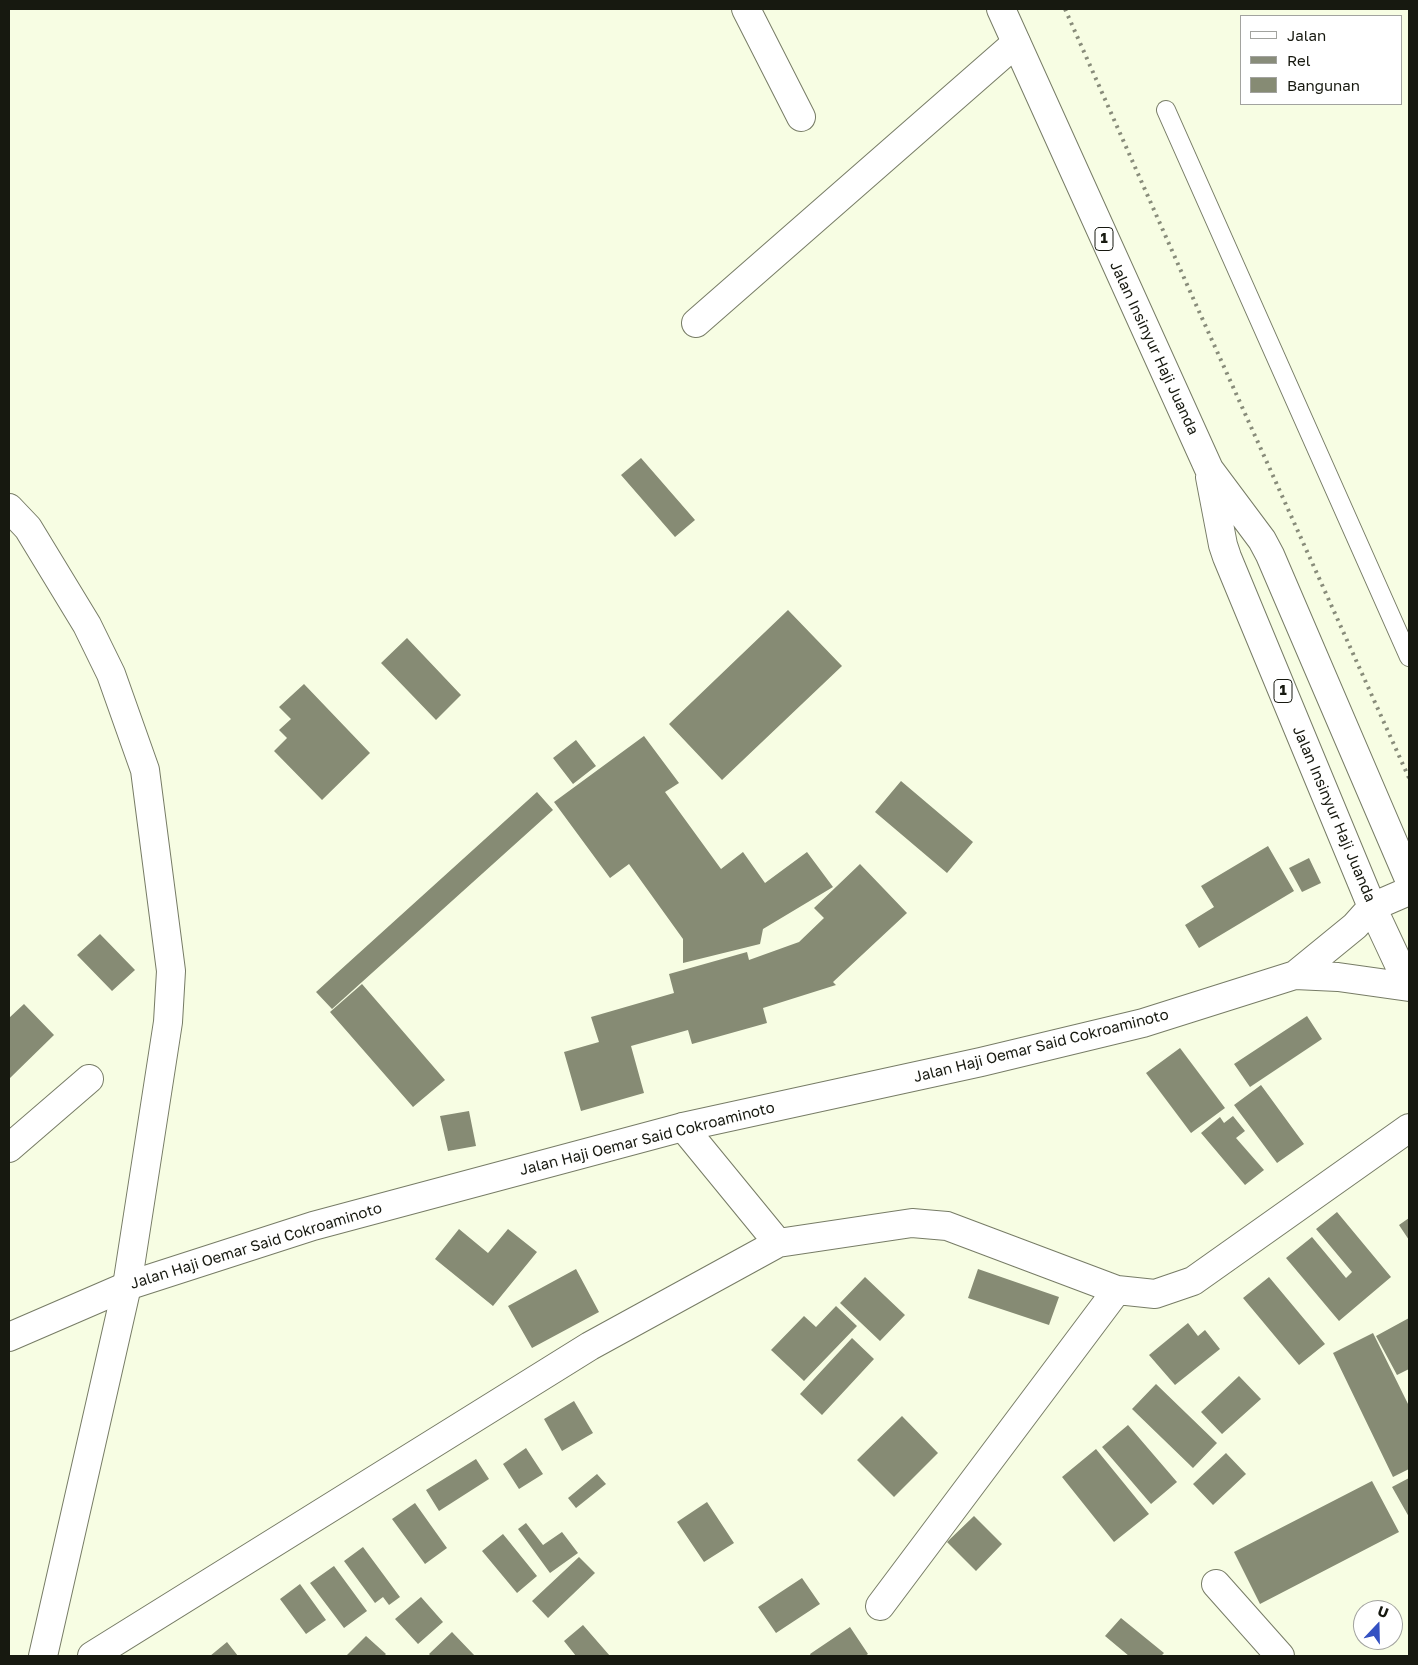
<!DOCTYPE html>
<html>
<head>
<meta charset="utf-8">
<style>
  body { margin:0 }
  #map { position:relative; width:1418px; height:1665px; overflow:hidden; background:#f7fde3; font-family:"Golos Text",sans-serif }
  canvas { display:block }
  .frame { position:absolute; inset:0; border:10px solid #171910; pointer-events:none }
  .legend { position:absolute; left:1240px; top:15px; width:162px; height:90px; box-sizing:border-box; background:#fff; border:1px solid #a2a39f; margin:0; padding:6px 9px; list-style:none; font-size:15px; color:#171910 }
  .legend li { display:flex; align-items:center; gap:10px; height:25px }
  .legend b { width:25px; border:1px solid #a2a39f }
  .north { position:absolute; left:1353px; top:1600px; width:50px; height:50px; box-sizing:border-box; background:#fff; border:1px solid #a2a39f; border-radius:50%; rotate:21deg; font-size:14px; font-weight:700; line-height:20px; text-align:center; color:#171910 }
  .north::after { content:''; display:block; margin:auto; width:18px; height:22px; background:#3451c2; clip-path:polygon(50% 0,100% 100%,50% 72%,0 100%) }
</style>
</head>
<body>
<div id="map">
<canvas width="1418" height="1665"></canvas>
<div class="frame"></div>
<ul class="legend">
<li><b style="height:6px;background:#fff"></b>Jalan</li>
<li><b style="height:6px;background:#888c7a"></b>Rel</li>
<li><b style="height:14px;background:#868b74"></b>Bangunan</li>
</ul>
<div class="north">U</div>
</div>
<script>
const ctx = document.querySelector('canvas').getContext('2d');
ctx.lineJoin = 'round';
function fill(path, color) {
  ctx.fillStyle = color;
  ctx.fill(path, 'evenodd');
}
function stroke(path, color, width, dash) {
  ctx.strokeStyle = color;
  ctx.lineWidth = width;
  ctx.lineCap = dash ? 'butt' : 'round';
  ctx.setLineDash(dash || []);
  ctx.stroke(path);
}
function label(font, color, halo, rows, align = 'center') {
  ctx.font = font + ' "Golos Text",sans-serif';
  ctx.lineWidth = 5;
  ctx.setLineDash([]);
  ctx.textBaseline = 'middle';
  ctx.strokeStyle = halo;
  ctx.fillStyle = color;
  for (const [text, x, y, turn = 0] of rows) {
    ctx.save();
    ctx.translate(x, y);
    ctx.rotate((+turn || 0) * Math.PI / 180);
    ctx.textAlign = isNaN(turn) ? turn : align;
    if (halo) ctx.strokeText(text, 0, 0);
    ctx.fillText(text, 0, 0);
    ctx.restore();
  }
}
fill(new Path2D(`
  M641,458L695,520L675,537L621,475Z
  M788,610L842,666L722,780L669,724Z
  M407,638L461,695L436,720L381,663Z
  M304,684L370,753L322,800L274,751L287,738L279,730L291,719L279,707Z
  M644,736L679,783L665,792L721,869L743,852L765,883L807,852L833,887L763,929L760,944L683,963V939L629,864L610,878L554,802Z
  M576,740L596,766L573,784L553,758Z
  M901,781L973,842L947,873L875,812Z
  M537,792L553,810L332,1009L316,992Z
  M1268,846L1294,891L1199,948L1185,925L1214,907L1201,886Z
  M1309,858L1321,883L1302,892L1289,868Z
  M860,864L907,913L833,982L836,985L763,1008L767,1023L692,1044L688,1030L631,1046L644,1093L581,1111L564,1052L599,1042L591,1017L674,993L669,974L747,952L749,960L799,942L824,918L814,908Z
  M100,934L135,970L112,991L77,955Z
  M362,984L445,1080L413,1107L330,1012Z
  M24,1004L54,1035L9,1079V1018Z
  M1307,1016L1322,1039L1250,1087L1234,1064Z
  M1180,1048L1225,1108L1191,1133L1146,1073Z
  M1261,1085L1304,1144L1277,1163L1234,1105Z
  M469,1111L476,1146L448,1151L440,1116Z
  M1233,1116L1245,1131L1236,1138L1264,1170L1245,1185L1201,1133L1220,1117L1224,1123Z
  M1337,1212L1391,1277L1339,1321L1286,1258L1312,1237L1346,1278L1352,1272L1316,1229Z
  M1409,1218V1240L1399,1225Z
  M459,1229L488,1253L508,1229L537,1252L493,1306L435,1259Z
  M576,1269L599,1312L532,1348L508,1306Z
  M978,1269L1059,1297L1049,1325L968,1298Z
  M865,1277L905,1315L880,1341L840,1303Z
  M1269,1277L1325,1344L1299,1365L1243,1298Z
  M836,1306L857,1326L804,1381L771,1350L804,1316L816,1327Z
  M1409,1318V1369L1397,1375L1376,1336Z
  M1188,1323L1198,1336L1205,1330L1220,1349L1175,1385L1149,1355Z
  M1373,1333L1409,1406V1469L1393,1477L1333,1353Z
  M852,1338L874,1359L822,1415L800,1394Z
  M1239,1376L1261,1399L1222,1434L1201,1412Z
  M1156,1384L1217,1443L1193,1468L1132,1409Z
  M574,1401L593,1433L562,1451L544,1419Z
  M902,1416L938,1453L894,1497L857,1460Z
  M1128,1425L1177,1482L1151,1504L1102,1447Z
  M526,1448L543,1474L519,1489L503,1464Z
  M1096,1449L1149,1514L1114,1542L1062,1477Z
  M1226,1453L1246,1474L1213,1505L1193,1484Z
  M476,1459L489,1479L439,1511L426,1490Z
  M597,1474L606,1484L576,1508L568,1498Z
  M1409,1478V1517L1392,1487Z
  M1372,1481L1399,1532L1260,1604L1234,1552Z
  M707,1502L734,1543L704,1562L677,1522Z
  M415,1503L447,1548L425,1564L392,1519Z
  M974,1516L1002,1544L976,1571L947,1542Z
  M526,1523L543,1545L562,1532L578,1553L550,1573L518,1529Z
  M503,1534L537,1576L517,1593L482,1551Z
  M363,1547L400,1597L389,1605L383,1597L375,1603L344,1561Z
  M579,1557L595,1573L548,1618L532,1601Z
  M334,1566L367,1611L344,1628L310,1583Z
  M802,1578L820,1604L776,1633L758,1607Z
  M300,1584L326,1620L306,1634L280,1599Z
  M421,1597L443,1622L418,1644L395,1619Z
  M1121,1618L1164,1653L1161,1656H1129L1105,1636Z
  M583,1625L610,1656H576L564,1641Z
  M850,1627L868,1654L865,1656H811L810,1654Z
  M452,1632L475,1656H431L429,1654Z
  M366,1636L386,1654L384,1656H346Z
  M227,1642L238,1656H210Z`), '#868b74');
const service = new Path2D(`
  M1166,110L1409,657`);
const minor = new Path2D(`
  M746,9L801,117
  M696,323L1016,43
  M683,1127L778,1243
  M9,1148L89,1079
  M1216,1584L1280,1656
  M880,1606L1117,1290
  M43,1656L127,1286
  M92,1656L590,1346L778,1243L912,1223L947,1226L1117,1290L1155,1294L1193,1281L1409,1128`);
const secondary = new Path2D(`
  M9,508L28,528L87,625L111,674L145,770L171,971L168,1022L127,1286`);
const trunk = new Path2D(`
  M1001,9L1209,469L1262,540L1270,555L1409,879
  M1210,477L1223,545L1227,557L1372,907L1409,986
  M1295,975L1355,926L1372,907L1409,891
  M9,1337L127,1286L313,1226L683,1127L981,1062L1143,1023L1295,975L1338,977L1409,987`);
stroke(service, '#777c66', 20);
stroke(minor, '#777c66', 30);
stroke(secondary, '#777c66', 30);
stroke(trunk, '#777c66', 30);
stroke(service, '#fff', 18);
stroke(minor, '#fff', 28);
stroke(secondary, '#fff', 28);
stroke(trunk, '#fff', 28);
stroke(new Path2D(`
  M1065,9L1193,298L1409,778`), '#888c7a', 4, [2.5, 5]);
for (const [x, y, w] of [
  [1104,239,18],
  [1283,691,18]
]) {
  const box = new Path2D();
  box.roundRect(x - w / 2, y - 11.5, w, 23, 4);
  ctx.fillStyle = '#fff';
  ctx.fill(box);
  stroke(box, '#171910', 1);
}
label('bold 14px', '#171910', null, [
  ["1",1104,239],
  ["1",1283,691]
]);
label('15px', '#171910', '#fff', [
  ["Jalan Insinyur Haji Juanda",1154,348,65],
  ["Jalan Insinyur Haji Juanda",1334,814,67],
  ["Jalan Haji Oemar Said Cokroaminoto",1041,1046,-14],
  ["Jalan Haji Oemar Said Cokroaminoto",647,1139,-14],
  ["Jalan Haji Oemar Said Cokroaminoto",256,1246,-17]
]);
</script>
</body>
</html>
